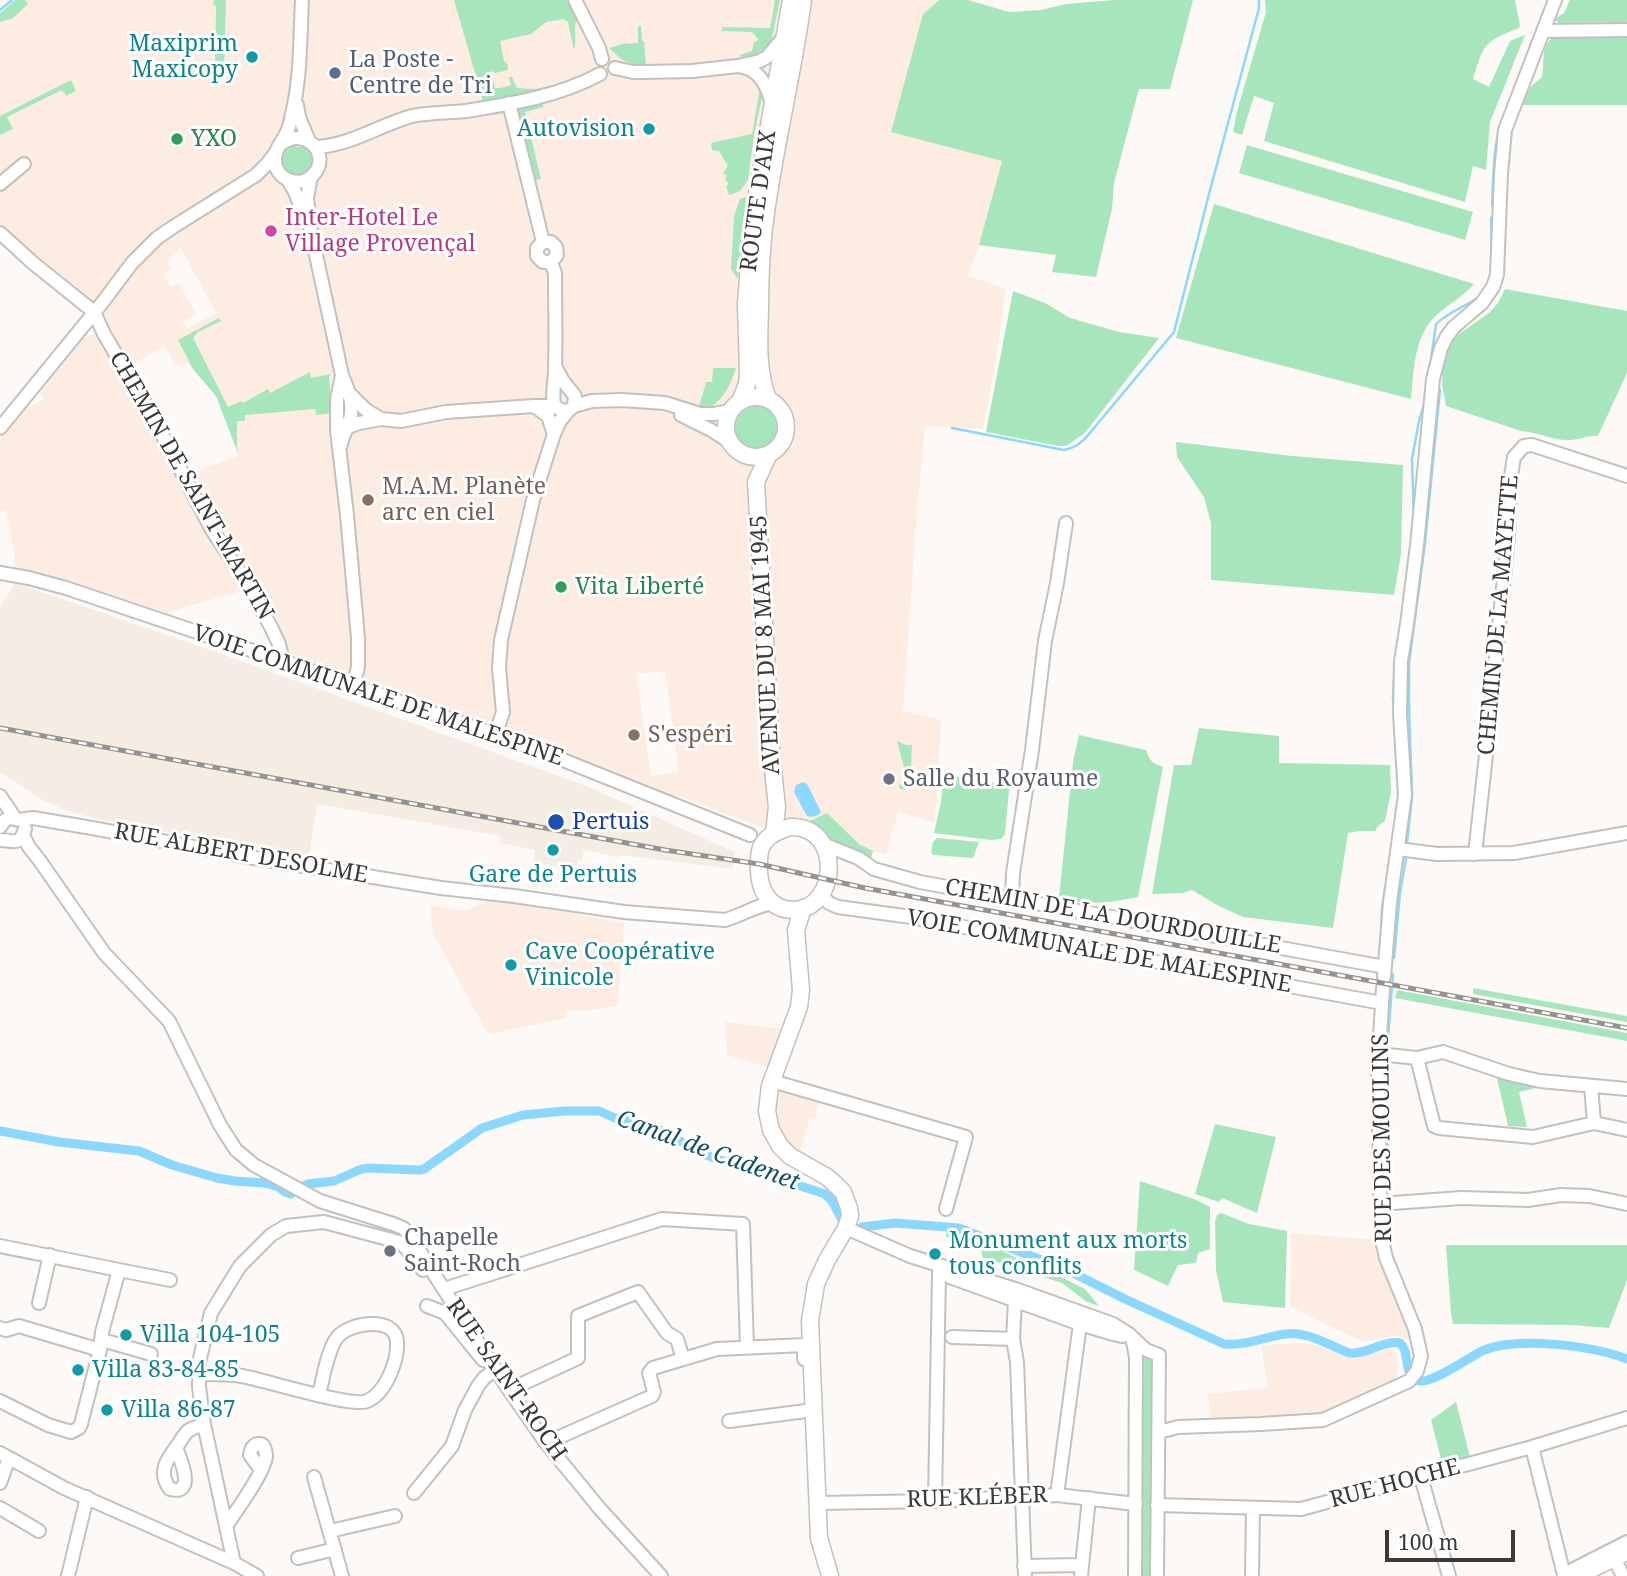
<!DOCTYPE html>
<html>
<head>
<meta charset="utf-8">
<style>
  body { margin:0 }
  #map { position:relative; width:1627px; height:1576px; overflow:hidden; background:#fcf9f6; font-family:"Noto Serif",serif }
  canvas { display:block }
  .scale { position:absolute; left:1385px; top:1530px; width:130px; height:32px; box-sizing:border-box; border:4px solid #3c3a39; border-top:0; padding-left:9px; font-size:21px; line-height:24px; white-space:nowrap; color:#3c3a39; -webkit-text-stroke:5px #fff; paint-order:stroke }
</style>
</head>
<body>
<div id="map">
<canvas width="1627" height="1576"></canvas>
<div class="scale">100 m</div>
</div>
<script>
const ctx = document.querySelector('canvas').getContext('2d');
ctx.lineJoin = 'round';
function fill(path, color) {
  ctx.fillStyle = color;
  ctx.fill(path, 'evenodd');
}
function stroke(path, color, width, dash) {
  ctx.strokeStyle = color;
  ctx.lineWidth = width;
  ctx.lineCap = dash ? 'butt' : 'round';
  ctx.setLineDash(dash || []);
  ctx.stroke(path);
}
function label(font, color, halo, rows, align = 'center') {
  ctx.font = font + ' "Noto Serif",serif';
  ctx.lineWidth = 6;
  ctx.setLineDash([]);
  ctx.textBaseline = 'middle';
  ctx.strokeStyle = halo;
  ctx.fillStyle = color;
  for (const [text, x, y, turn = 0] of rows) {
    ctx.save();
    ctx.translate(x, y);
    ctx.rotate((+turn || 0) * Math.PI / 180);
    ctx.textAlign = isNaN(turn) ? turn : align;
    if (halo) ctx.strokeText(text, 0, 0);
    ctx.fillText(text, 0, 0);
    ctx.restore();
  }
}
fill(new Path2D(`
  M15,0H939L923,14L1002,161L979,245L968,276L1006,289L995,364L983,429L925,426L916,523L903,711L941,720L936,808L933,822L898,812L886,854L873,851L834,831L798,817L762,827L758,826L676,795V797L517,734L290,654L253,588L181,608L170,614L62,578L15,569L14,552L6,509L0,512V439L22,412L44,399L40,392L84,338L97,333L103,324L0,229V13ZM181,248L216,313L187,329L182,322L196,314L179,283L170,287L163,274L171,269L167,262ZM164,346L177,366L187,363L216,396L223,413L239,456L188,474L130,366ZM665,672L679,772L651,776L636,673Z
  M488,901L516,903L624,923L618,1005L588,1011L567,1010V1018L488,1034L433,933L430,905L464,911Z
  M725,1022L784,1029L771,1068L727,1055Z
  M775,1089L819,1098L815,1119L810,1118L799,1155L786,1143L773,1120Z
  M1291,1233L1375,1240L1388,1277L1415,1343L1398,1335L1363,1342L1290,1307Z
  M1309,1343L1352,1359L1392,1348L1398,1356L1396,1379L1321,1417L1211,1422L1208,1394L1268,1388L1261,1345Z`), '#fdece1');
fill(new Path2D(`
  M15,583L202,647L584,785L735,852L733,869L623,855L618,857L584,850L582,860L577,861L576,870L534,862L535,850L500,843L501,836L317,804L309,856L200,838L92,818L65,810L44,801L0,772V607Z`), '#f5ede4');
fill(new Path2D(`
  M15,0H25L28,4L13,18L0,22V13Z
  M214,0H226L224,74L180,73L179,68H215L216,6L213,5Z
  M454,0H569L577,20C572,28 578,39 574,50L568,22L564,19L546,22L531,34L500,41L504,61L508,65V70L495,73L493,71L491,72L495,88H500L511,85L509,77H512L517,88L536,89L562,84L563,86L486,104L483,101Z
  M775,0H780L771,43L755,55L740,57V55L752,51L754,42L759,40L752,32L721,31L723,27L770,28Z
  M939,0H968L1009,12L1041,10L1066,4L1114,0H1193L1170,89H1139L1114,183L1112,209L1096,277L1052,272L1056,255L979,245L1002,161L891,132L923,14Z
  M1265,0H1515L1520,25L1519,28C1484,42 1484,43 1473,79L1489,87L1510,41L1525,35L1490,122L1486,170L1473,166L1465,202L1264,141L1274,103L1254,96L1242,135L1233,132L1237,111L1266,12Z
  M1570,0H1627V22L1559,23L1554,19L1564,13Z
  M638,26H641L642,41H644L646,65C626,64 624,62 609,48L622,44L638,43Z
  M1627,36V105H1521L1531,86L1542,77C1545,62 1540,47 1553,37Z
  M756,78L761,91L762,97L754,135L748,180L740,191L729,195L726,186L729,184L725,179L727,176L723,173L728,166L719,151L712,150L711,143L752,134L759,93Z
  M71,80L76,91L66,96L62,90L7,117L13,129L0,135V116Z
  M542,103L544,107L525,112L541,179L535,180L530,155H527L517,109Z
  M292,144C296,148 300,148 305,145C312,152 314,157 312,167C305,177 298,177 287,174C278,161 277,153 292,144Z
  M1247,145L1473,212L1465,240L1239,173Z
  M746,197L738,279L731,269L734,216L740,199Z
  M1214,204L1474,284C1462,297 1452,302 1440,312C1414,332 1414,369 1411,399L1176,338Z
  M1505,289L1627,311V373L1598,436C1588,435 1580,440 1570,440C1554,441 1537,432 1521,431L1446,406L1442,384L1443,365L1449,345L1459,334L1489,313L1498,303Z
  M1013,291L1045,303L1070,318L1119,332L1159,338L1085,433L1066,446H1058L986,432Z
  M219,318L221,321L198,332L193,338L228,407L242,401L243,403L268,389L270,393L310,372L311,378L331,374L329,377L332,413L316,415L315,409L245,415V421H237V448L239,456L216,396L193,369L178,340Z
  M713,368H736C730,385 727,393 714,405L715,408L704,409L699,407L706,382H712Z
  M731 426a25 25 0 1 1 50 0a25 25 0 1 1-50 0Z
  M1176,442L1292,456L1403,465L1401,554L1394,595L1211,580V523L1204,497L1177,457Z
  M1199,728L1279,736V763L1390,765L1391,792L1385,821L1378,826L1375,831H1360L1348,833L1333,928L1243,917L1219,906L1192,890L1183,893L1152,894L1174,765H1191Z
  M1079,735L1146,750C1149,760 1153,764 1163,767L1138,897C1109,903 1088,906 1059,898L1073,762Z
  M897,741L906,745H912L910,789H900L899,785L908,782Z
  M944,774L1011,786L1009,790L1005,834L1001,839L991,840L934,833L941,802Z
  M827,813L859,844L873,851L871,859L853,849L836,845L820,830L808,822Z
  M937,838L979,842L973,858L933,855L931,852L933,842Z
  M1473,988L1627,1016V1022L1473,994Z
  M1397,990L1627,1033V1041L1395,998Z
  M1496,1074L1540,1087L1519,1092L1527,1127L1508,1126Z
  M1215,1124L1276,1137L1257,1213L1222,1198L1219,1202L1195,1194Z
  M1140,1181L1194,1199L1210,1207V1249L1198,1253L1196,1263L1178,1265L1168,1286L1134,1270Z
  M1221,1213L1249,1224L1287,1231L1285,1308L1223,1302L1216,1271L1215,1222L1217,1215Z
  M946,1231L956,1232L989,1243L1014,1257L1053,1273L1085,1289L1099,1306L1087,1302L1062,1283L982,1257V1251L956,1242L946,1236Z
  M1446,1245H1627V1280L1609,1328L1573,1325L1453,1324L1451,1313Z
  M1143,1354L1153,1355L1155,1576H1137L1139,1357Z
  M1456,1402L1470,1457L1451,1463L1449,1457L1441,1459L1431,1420Z`), '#a7e6bd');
fill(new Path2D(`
  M803,782L807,784L821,812C817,817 813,817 807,816L794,792L796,785Z`), '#8bd8ff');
stroke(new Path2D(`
  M0,10L12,0
  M1557,11L1562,0
  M1492,206C1494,174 1492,136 1508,107
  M1491,218L1492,263
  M1430,367L1436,324C1448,312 1465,307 1479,297
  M952,428L1064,450C1075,448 1082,443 1089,434L1174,332L1209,194L1259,8V0
  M1414,519L1412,459L1419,421L1425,401
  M1395,660L1393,697L1396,745
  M1407,843L1412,795L1409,705V663L1425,543L1440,390
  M1381,935L1382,908L1391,855
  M1394,958L1400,893L1406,858
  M1387,1050L1393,974
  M1386,1065L1388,1170`), '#8bd8ff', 2.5);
stroke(new Path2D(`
  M0,1131L59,1142L139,1151L172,1165L217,1178L235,1181L264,1183L279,1187L285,1192L291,1194L300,1187L308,1184L334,1181L359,1170L367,1168L419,1170L424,1169L482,1128L523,1115L565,1111H599L615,1118L654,1127L706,1155L720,1160L825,1194L832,1201L842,1220
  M862,1227L895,1223L959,1228L1067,1270L1127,1300L1224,1344C1245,1346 1264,1337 1285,1334C1308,1331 1328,1345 1349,1353C1367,1355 1383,1340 1400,1343C1411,1353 1402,1372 1417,1380C1429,1387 1472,1355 1484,1350C1518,1336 1593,1346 1627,1359`), '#8bd8ff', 9);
const minor = new Path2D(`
  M575,0L599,48L602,59
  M1543,31L1627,30
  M738,66C759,68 767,85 772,104
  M615,68L633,72H645L692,71L738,66L760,61L767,57L783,38
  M509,103L543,242
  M297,105L299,117L309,141
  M280,145C306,124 332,156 313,175C299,189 274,179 275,159C275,149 282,142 286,134C289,128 291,120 292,114C301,77 300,38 302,0
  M315,147C350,146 379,125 412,116C429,112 448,113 466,111C511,104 560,96 600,74
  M311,177L307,198L311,232L342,375C349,392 355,405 349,423C346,431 342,437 341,445
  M288,180L295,192L304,215
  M0,184L24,164
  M0,233L33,263L94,312L104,334L153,417L212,530L245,580L271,627L279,644L283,661
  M543,242L537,248V256L543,262H551
  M543,242H551L556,247L557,255L551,262
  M551,262L555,273C555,305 556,337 555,369C555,380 551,398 555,407L564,411H568L574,406L592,401L622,400L665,403L700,414H714L730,411
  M556,368L563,381L575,396L574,406
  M342,375L337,400V430L347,515L358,638V667L353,686
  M351,395L366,410L381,419
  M534,406L548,416L554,434
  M681,415L711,430L730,442
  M344,424L348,427L359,423L381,419L401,421L446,412L534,406H554
  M0,428L102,303L132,263L157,238L173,227L256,175L267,164L276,152
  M0,573L29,578L66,588L283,661L533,748L750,835
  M495,736L503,712L499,668L501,640L533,500L554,434L560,421L568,411
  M0,796L15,818
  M0,827L5,820L10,818L19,820L33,818L92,828L248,857L441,888L514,896L624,912L725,920C742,915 755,906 772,903
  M23,835L29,847L40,861L104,953L169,1021L220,1125L236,1150L254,1165L320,1201L393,1224L403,1228L409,1234L434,1274L509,1390L546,1443L600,1509L661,1576
  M0,840C14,840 19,847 25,829
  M823,844L858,858L874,869L920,882L1385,967
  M1398,849L1437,854L1514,853L1627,833
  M1475,854L1487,746L1508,537L1511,476L1514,457L1524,446L1532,445L1627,476
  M821,895L829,903L838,907L904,916L1382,1003
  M1012,899L1013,873L1032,750L1045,641L1057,583L1066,523
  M1384,977L1390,902L1405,795L1400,714L1401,661L1407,624L1417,545L1433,379L1441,348L1447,336L1454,327L1482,303L1493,287L1497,275L1501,174L1505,130L1555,0
  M1378,1054L1417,1058L1443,1052L1509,1074L1540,1081L1627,1089
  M1417,1058L1434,1126L1439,1128L1533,1137L1594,1123L1627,1130
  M772,1081L966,1137L946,1209
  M1591,1086L1594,1123
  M1380,1204L1461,1198L1528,1200L1561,1195L1589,1196L1627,1204
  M846,1228L910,1256L1018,1290L1113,1324L1129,1334L1146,1350L1159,1355L1157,1576
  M0,1246L119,1270
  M950,1277L1080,1324L1113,1334L1122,1336L1127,1334
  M444,1289L662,1219L743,1224L747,1347
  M1015,1301L1013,1339L1017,1362L1025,1576
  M39,1303L50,1255
  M427,1306L445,1313L483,1360
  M0,1328L6,1330L19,1326L100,1350L102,1332L119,1270L170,1280
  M952,1337L1013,1339
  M1132,1337L1136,1357L1135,1576
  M102,1340L151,1354
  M199,1374C213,1374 228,1374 242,1376C265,1380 352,1408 367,1401C386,1393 398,1361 397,1342C396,1315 347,1322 336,1339C327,1353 323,1378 319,1395
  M509,1390L578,1358V1316L638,1292L667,1333L677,1339L683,1359
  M0,1401L48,1425L71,1432L79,1428L81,1424L100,1350
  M729,1421L806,1411
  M1159,1432L1178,1427L1261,1424L1323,1420L1409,1381L1417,1371L1421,1356L1415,1329L1386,1258L1381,1236L1378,1070L1383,988
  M546,1443L652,1396L654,1392L649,1373L653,1368L717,1349L804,1345V1359
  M176,1447C180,1458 197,1496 170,1489C157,1472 167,1459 178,1445C181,1440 184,1434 188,1431C192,1428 199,1426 204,1424
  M1532,1447L1564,1575
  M0,1453L64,1488L234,1563L257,1576
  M314,1477L342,1576
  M1421,1477L1449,1576
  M0,1483L9,1458
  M414,1493L452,1446L465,1410L478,1386L484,1378L496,1369
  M1057,1495L1080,1324
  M935,1501L939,1273
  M818,1503L935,1501L1057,1495L1136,1504
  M1157,1505L1301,1509L1532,1447L1627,1418
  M0,1508L39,1531
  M226,1526C236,1511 265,1472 266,1456C266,1451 265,1449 263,1445C255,1442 251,1447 250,1455L261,1470
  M330,1531L395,1516
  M298,1558L335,1549
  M1614,1558L1623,1576
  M234,1563L204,1424L199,1387V1362L211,1313L240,1266L271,1235L286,1226L324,1222L399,1242L406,1248L423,1270
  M1024,1566L1082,1565
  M68,1576L87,1497
  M1081,1576L1089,1498
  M1252,1576L1253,1508
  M1564,1576L1574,1569L1627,1542`);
const major = new Path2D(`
  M726 427a30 30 0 1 1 60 0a30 30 0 1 1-60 0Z
  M768,399C757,370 759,340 760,309C760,282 761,255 764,228C773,152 793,76 803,0
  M740,402L747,384L748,374L746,303L753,217L791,0
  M769,454L756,482L772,761L777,807L774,833
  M790,827C843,825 839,909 794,910C768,910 758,888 759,865C759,856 759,847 766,840C772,833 781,830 790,827Z
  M803,908L796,930L801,990L799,1007L770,1086L767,1111L771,1130L780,1146L790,1156L827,1177L835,1184L843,1192L849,1208L850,1216L846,1228L827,1260L816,1284L810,1321L819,1538L830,1576
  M1577,1576L1627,1552`);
stroke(minor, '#c3c1be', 16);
stroke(major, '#c3c1be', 19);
stroke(minor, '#fff', 12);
stroke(major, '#fff', 16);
const rail = new Path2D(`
  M0,728L665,850L759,864L865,888L1627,1028`);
stroke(rail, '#959391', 5);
stroke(rail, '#fff', 2.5, [8]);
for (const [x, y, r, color] of [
  [252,57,7,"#0f9aa8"],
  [335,73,7,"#5c6f8a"],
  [649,129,7,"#0f9aa8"],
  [177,139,7,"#2e9e5b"],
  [271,231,7,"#d1479c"],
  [368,500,7,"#8d6e63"],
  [561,587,7,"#2e9e5b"],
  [634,735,7,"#8d6e63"],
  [889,779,7,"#6b7280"],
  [556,822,9,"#1a4fb4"],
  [553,850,7,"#0f9aa8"],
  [511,965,7,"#0f9aa8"],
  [390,1251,7,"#6b7280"],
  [935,1254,7,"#0f9aa8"],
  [126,1335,7,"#0f9aa8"],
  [78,1370,7,"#0f9aa8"],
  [107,1410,7,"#0f9aa8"]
]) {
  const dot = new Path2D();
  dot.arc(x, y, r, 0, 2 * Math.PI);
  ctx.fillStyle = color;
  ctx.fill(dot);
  stroke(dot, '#fff', 2.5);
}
label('23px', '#0d838f', '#fff', [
  ["Maxiprim",238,44,"right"],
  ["Maxicopy",238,70,"right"],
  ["Autovision",635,129,"right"],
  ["Gare de Pertuis",553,875,"center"],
  ["Cave Coopérative",525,952],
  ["Vinicole",525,978],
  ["Monument aux morts",949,1241],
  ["tous conflits",949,1267],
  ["Villa 104-105",140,1335],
  ["Villa 83-84-85",92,1370],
  ["Villa 86-87",121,1410]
], 'left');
label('23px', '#4e5e75', '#fff', [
  ["La Poste -",349,60],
  ["Centre de Tri",349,86]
], 'left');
label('23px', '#27864d', '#fff', [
  ["YXO",191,139],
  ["Vita Liberté",575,587]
], 'left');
label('23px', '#3c3a39', '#fff', [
  ["ROUTE D'AIX",759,201,-82],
  ["CHEMIN DE SAINT-MARTIN",191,486,60],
  ["CHEMIN DE LA MAYETTE",1499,615,-85],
  ["AVENUE DU 8 MAI 1945",766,645,-93],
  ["VOIE COMMUNALE DE MALESPINE",378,696,19],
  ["RUE ALBERT DESOLME",241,854,10],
  ["CHEMIN DE LA DOURDOUILLE",1113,917,10],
  ["VOIE COMMUNALE DE MALESPINE",1099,952,10],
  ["RUE DES MOULINS",1383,1138,-91],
  ["RUE SAINT-ROCH",506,1380,55],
  ["RUE HOCHE",1395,1484,-15],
  ["RUE KLÉBER",977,1498,-2]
]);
label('23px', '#b23c85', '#fff', [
  ["Inter-Hotel Le",285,218],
  ["Village Provençal",285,244]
], 'left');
label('23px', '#785e54', '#fff', [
  ["M.A.M. Planète",382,487],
  ["arc en ciel",382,513],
  ["S'espéri",648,735]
], 'left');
label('23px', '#5b616d', '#fff', [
  ["Salle du Royaume",903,779],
  ["Chapelle",404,1238],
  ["Saint-Roch",404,1264]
], 'left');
label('23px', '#164399', '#fff', [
  ["Pertuis",572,822]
], 'left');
label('italic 24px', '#12516a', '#fff', [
  ["Canal de Cadenet",708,1151,20]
]);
</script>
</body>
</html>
